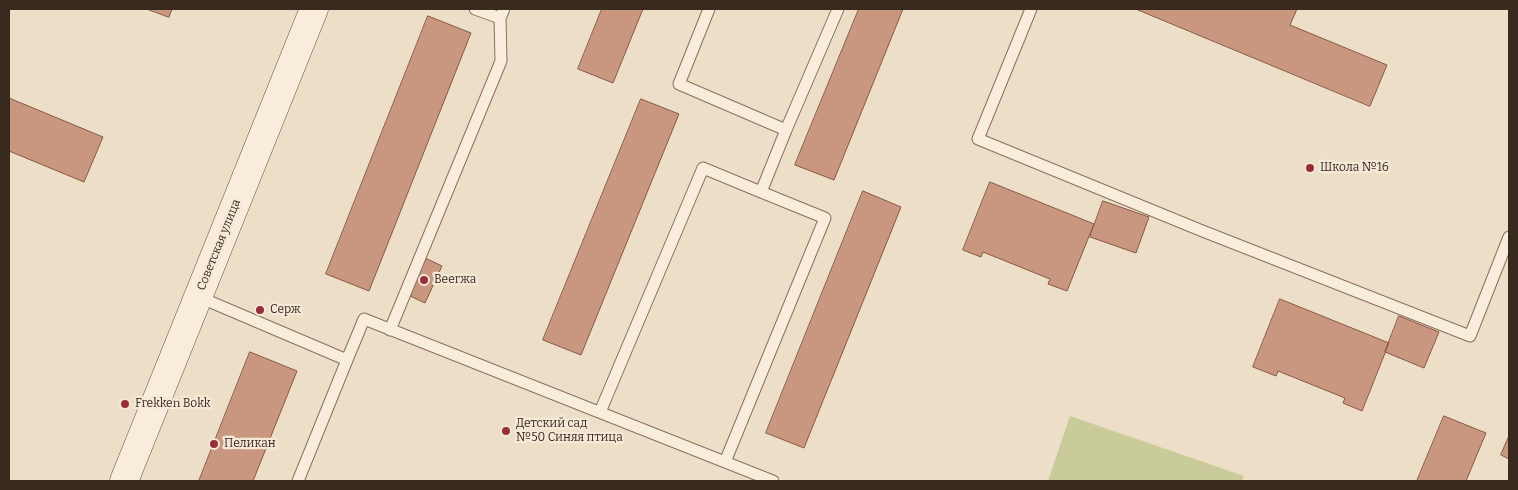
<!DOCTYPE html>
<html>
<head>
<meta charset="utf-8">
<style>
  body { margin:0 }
  #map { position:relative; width:1518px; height:490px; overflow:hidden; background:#eddec7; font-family:Bitter,serif }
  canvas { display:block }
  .frame { position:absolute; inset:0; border:10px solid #392a20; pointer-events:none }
</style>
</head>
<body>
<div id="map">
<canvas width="1518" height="490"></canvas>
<div class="frame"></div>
</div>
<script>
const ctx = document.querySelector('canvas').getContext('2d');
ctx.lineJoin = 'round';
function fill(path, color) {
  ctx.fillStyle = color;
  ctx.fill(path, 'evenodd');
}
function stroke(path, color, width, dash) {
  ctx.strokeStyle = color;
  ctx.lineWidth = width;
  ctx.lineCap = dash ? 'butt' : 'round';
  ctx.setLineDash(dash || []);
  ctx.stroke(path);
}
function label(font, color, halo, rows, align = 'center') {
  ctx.font = font + ' Bitter,serif';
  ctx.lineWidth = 4.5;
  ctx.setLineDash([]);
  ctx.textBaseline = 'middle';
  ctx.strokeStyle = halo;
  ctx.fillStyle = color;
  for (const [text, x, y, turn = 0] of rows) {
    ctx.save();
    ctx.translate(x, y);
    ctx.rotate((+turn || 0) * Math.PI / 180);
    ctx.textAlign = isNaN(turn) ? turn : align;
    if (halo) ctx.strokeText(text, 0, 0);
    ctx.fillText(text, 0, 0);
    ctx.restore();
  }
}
fill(new Path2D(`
  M1070,416L1244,476L1242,481H1048Z`), '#cacb9b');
const building = new Path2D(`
  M147,9H172L169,17Z
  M602,9H643L613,83L578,69Z
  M859,9H903L834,180L795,165Z
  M1136,9H1297L1290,25L1387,65L1370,106Z
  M428,16L471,33L369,291L326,274Z
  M9,98L103,137L84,182L9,151Z
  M641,99L679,114L581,355L543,340Z
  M990,182L1094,224L1067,291L1048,284L1050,279L983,252L981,257L963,250Z
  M863,191L901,207L804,448L766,433Z
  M1103,201L1149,217L1136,253L1090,237Z
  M423,257L442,266L425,303L408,295Z
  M1280,299L1389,343L1362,411L1343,403L1345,398L1278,371L1276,376L1253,367Z
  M1399,316L1439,332L1424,368L1385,352Z
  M250,352L297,371L253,481H199Z
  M1444,416L1486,433L1466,481H1417Z
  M1509,436V459L1501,455Z`);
fill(building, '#c9977f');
stroke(building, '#865844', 1);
const lane = new Path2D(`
  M475,9L500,18
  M709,9L679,84L786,130L761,192L825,218L725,462L773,481
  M1031,9L978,139L1200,230L1470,336L1509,237
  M786,130L838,9
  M199,297L347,360L298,481
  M390,330L501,61L500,18L504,9
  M347,360L364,319L725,462
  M600,412L703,168L761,192`);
const secondary = new Path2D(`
  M124,481L314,9`);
stroke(lane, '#88705d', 13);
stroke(secondary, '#6a5140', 29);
stroke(lane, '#f8ecdb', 11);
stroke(secondary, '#f8ecdb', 28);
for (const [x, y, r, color] of [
  [1310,168,5,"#95303a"],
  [424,280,5,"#95303a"],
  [260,310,5,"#95303a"],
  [125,404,5,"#95303a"],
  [506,431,5,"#95303a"],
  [214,444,5,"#95303a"]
]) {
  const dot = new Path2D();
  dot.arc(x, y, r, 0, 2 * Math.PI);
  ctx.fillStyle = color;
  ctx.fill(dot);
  stroke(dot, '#f4e9d7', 2);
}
label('12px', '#392a20', '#f4e9d7', [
  ["Школа №16",1320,168],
  ["Beerжа",434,280],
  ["Серж",270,310],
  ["Frekken Bokk",135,404],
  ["Детский сад",516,424],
  ["№50 Синяя птица",516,438],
  ["Пеликан",224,444]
], 'left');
label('12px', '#392a20', '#f4e9d7', [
  ["Советская улица",219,245,-68]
]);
</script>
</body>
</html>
